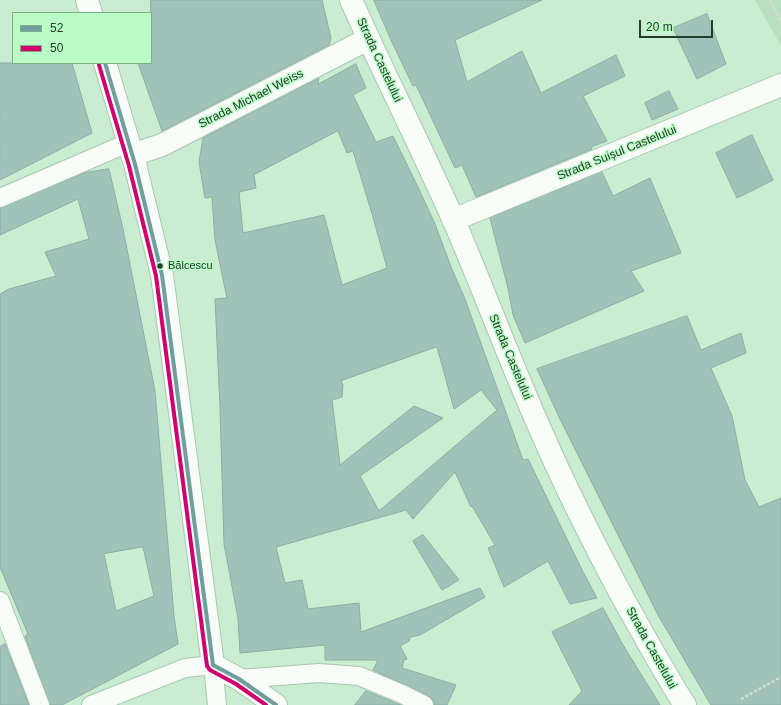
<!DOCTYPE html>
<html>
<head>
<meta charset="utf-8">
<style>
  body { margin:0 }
  #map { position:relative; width:781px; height:705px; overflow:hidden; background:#caecd0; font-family:Arial,sans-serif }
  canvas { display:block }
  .legend { position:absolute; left:12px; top:12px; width:140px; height:52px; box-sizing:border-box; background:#bbfbc7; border:1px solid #7eaf88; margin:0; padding:5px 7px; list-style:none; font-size:12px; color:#233d29 }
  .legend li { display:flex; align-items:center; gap:8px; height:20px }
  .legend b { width:20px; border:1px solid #7eaf88 }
  .scale { position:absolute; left:639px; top:20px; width:74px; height:18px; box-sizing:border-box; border:2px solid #233d29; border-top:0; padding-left:5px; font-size:12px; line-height:14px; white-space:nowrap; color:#233d29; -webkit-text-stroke:3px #bbfbc7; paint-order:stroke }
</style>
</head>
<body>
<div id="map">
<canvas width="781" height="705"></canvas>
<ul class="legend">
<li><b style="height:5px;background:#709e9d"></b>52</li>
<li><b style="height:5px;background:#d0006e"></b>50</li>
</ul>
<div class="scale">20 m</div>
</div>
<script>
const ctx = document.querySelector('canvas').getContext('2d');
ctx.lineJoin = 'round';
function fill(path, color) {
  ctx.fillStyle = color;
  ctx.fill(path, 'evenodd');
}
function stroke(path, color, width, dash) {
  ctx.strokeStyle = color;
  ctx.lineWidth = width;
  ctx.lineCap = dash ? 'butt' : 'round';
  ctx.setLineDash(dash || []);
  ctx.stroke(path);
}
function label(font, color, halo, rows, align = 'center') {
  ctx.font = font + ' Arial,sans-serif';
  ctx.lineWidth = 3;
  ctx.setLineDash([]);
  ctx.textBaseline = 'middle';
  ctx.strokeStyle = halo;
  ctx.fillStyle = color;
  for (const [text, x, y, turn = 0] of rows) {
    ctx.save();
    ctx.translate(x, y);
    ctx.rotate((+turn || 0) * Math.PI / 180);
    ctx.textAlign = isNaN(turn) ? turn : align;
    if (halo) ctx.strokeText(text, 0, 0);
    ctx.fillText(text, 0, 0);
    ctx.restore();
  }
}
fill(new Path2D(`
  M755,0H781V46Z`), '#b9dfc0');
const building = new Path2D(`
  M151,0H322L331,38L329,45L162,131L138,63H151Z
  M374,0H542L455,40L467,82L522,51L541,93L616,55L625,76L583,96L607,141L591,147L592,149L476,197L462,165L455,168L416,85L413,86L391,40Z
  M707,14L726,64L697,79L673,28Z
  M0,63H72L92,133L0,180Z
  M356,64L366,88L353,95L376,142L393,136L418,187L435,224L451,267L465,299L523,460L528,459L582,570L597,598L570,604L548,561L504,587L488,548L495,545L472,506L471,507L455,472L413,519L406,510L276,547L285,583L302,580L308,609L359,603L361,632L480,588L485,597L420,635L410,637L409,641L400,646L407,659L404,660L402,668L456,685L447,705H434L433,700L429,696L373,670L378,660H325V645L240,653L238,618L224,544L220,407L215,299L227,298L215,240L212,197L205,198L199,162L203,138L319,78L318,84ZM338,131L347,153L353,151L373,217L387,268L342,285L324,215L243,233L239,192L256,188L254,175ZM437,347L454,409L481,390L497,410L379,511L360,476L443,418L414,406L340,465L332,400L342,397L343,385L341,381Z
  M669,91L678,109L652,120L645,103Z
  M752,135L773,180L737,198L716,153Z
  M109,169L123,229L155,391L174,616L178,644L62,705H50L25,636L28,634L0,567V294L9,289L56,276L45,252L89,239L78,199L0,235V208L84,173ZM143,547L154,596L116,611L104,554Z
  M602,172L613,196L650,178L681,253L631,271L644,291L525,343L513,315L508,288L490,218Z
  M687,316L701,350L741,333L746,353L711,368L732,416L745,480L759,507L781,498V705H711L658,615L560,419L537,369Z
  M423,535L459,580L442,590L413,541Z
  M603,608L623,645L660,705H569L582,691L552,632Z
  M5,644L29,705H0V647Z
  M366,691L398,704L401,705H355Z`);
fill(building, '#a0c2b9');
stroke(building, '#8aada4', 1);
const pedestrian = new Path2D(`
  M0,198L128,143
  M0,601L40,705
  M239,679L319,673L359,676L402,694L424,705
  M91,705L185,668L213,665L217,705`);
const minor = new Path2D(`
  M351,0C384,74 421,147 454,221C484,290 510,362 541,431C566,489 594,544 624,600C644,635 663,671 685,705
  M132,155L162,145L368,39
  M453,220L781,85`);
const tertiary = new Path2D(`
  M87,0L91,13
  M105,63L135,164L162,275L213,665L239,679L276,705`);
stroke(pedestrian, '#abc6b0', 20);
stroke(minor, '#abc6b0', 24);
stroke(tertiary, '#abc6b0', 24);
stroke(new Path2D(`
  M770,0L781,21
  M741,699L781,677`), '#d2ddd4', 2.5, [3, 2]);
stroke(pedestrian, '#f7fcf8', 18);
stroke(minor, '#f7fcf8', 22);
stroke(tertiary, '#f7fcf8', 22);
stroke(new Path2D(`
  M105,63L135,164L162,275L213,665
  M213,665L239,679L276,705`), '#709e9d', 4);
stroke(new Path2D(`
  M99,65L129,166L156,276L207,666L210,670L236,684L266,705`), '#d0006e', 4);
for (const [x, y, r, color] of [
  [160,266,3.5,"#233d29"]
]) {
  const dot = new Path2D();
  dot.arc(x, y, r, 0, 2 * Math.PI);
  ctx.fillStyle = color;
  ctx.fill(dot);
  stroke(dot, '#bbfbc7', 1.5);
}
label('11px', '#233d29', '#bbfbc7', [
  ["Bălcescu",168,266]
], 'left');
label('12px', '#233d29', '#bbfbc7', [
  ["Strada Castelului",379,60,65],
  ["Strada Michael Weiss",251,99,-27],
  ["Strada Suișul Castelului",617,153,-22],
  ["Strada Castelului",510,357,67],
  ["Strada Castelului",651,648,61]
]);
</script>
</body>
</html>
